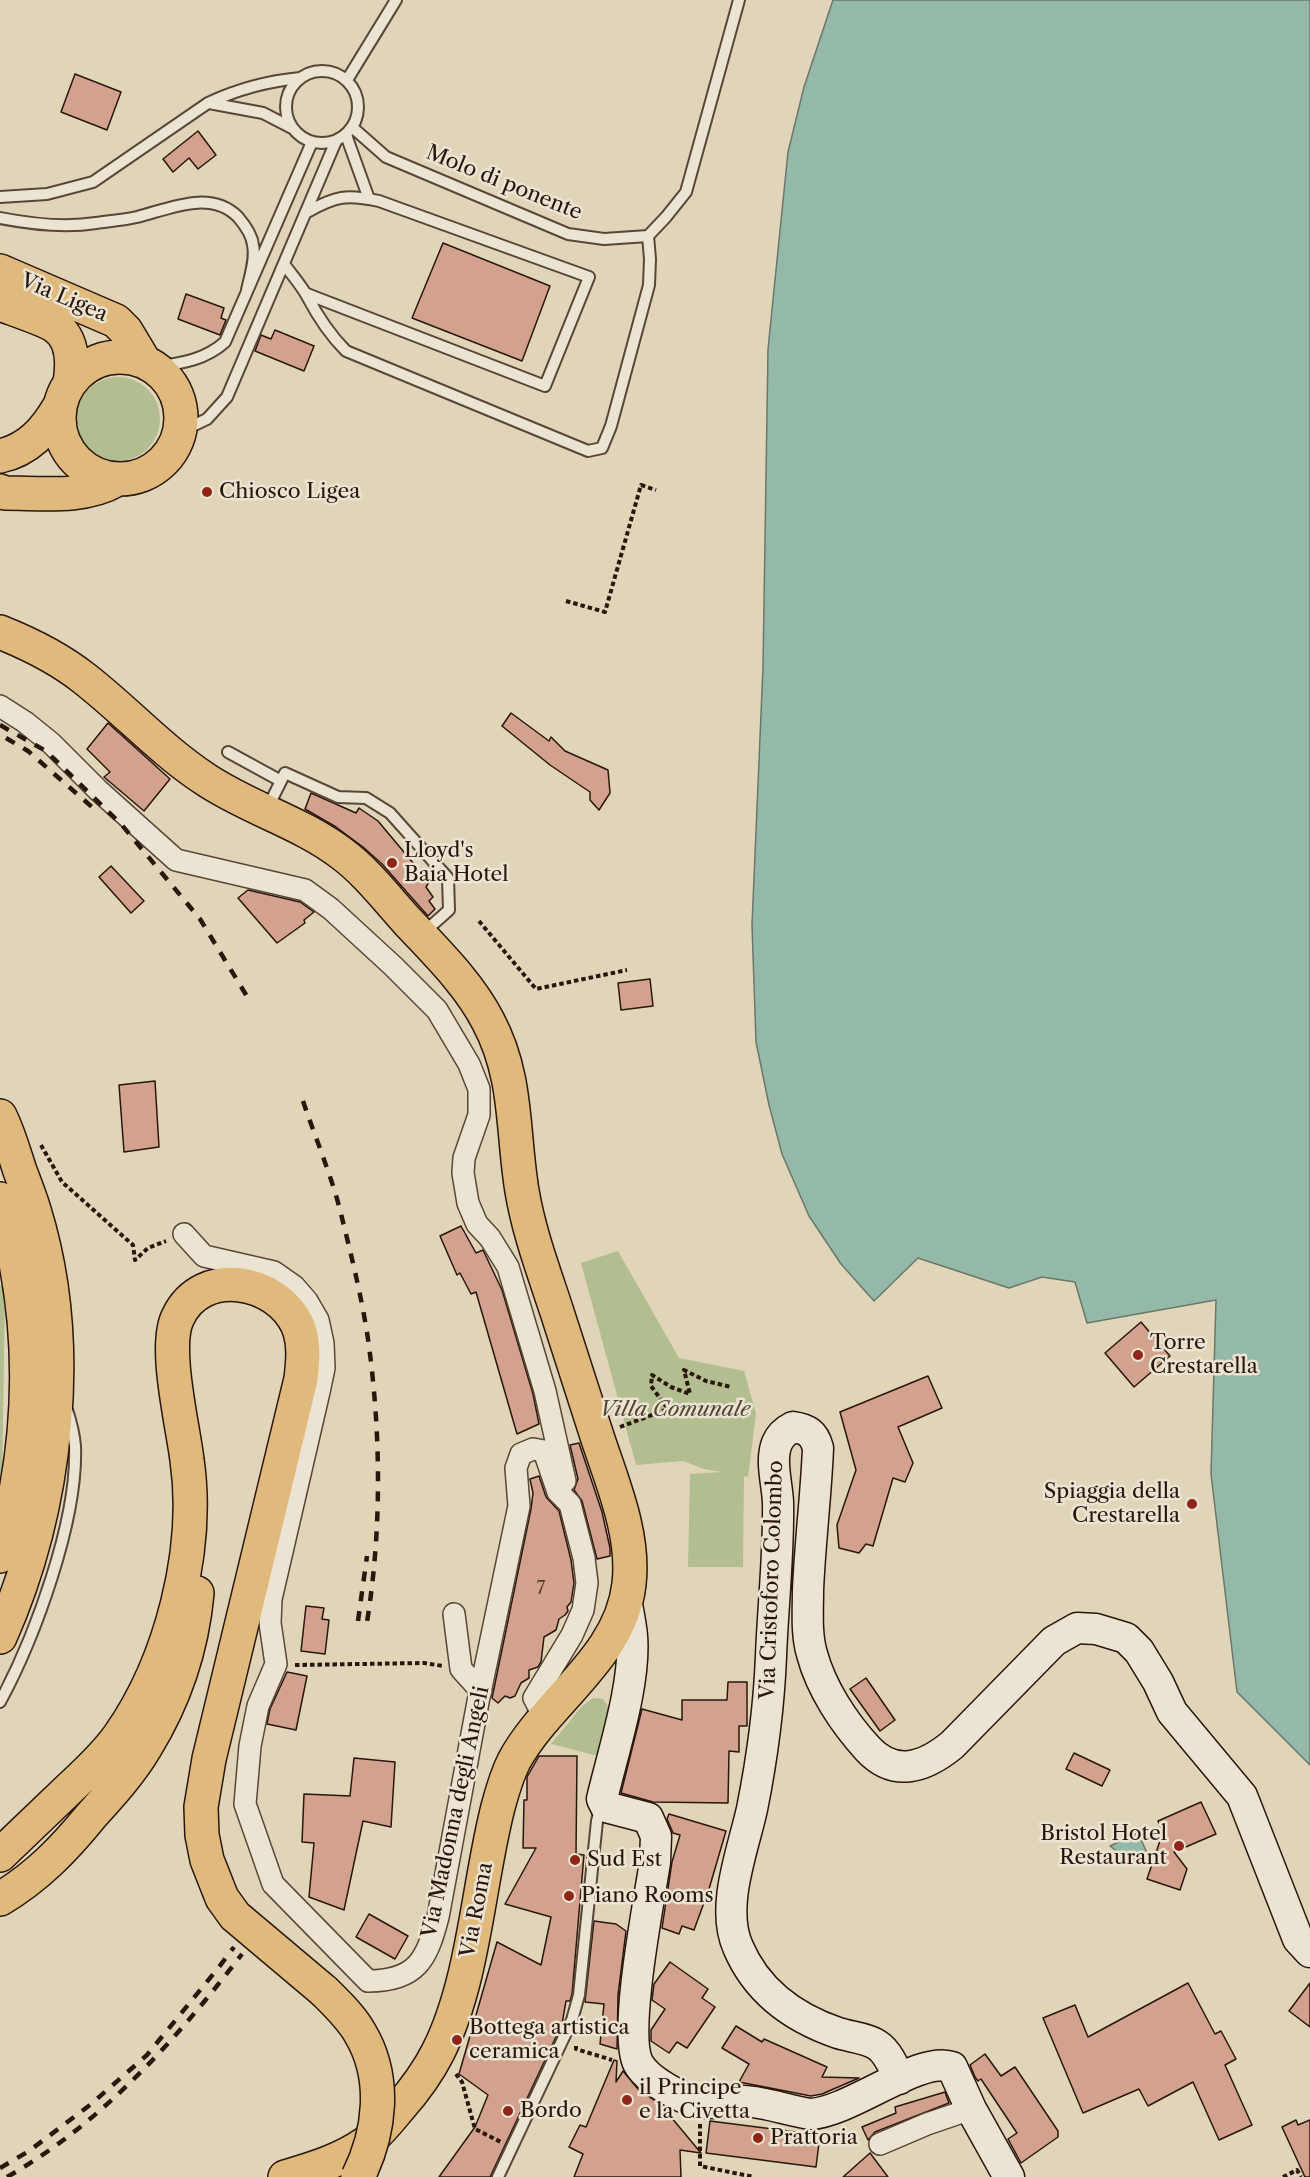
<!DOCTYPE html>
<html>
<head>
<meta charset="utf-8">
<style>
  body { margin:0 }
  canvas { display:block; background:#e1d5b9 }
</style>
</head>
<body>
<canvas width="1310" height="2177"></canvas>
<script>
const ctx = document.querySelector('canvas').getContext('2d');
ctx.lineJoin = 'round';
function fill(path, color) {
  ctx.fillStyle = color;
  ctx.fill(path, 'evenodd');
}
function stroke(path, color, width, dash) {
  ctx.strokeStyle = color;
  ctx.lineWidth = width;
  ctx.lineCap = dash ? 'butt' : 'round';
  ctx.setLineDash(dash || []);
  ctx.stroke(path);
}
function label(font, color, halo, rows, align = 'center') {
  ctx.font = font + ' "Libre Caslon Text",serif';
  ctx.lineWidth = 5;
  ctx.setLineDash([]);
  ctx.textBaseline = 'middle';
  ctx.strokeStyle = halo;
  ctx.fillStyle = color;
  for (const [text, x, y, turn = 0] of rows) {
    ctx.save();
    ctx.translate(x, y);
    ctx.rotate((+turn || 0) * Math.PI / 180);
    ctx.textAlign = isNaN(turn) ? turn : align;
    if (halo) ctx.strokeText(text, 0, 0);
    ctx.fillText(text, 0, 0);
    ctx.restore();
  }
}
fill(new Path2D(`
  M76 419a42 42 0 1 1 84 0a42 42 0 1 1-84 0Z
  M618,1251L679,1358L744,1371L756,1414L748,1477L744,1476L743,1567H688L690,1474L721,1472L704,1469L683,1461L636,1465L581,1263Z
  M0,1284L5,1294L2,1484L0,1491Z
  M593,1698L603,1699L609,1708L602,1757L551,1744L582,1706Z`), '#b2bd90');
const water = new Path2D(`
  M833,0H1310V1765L1237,1692L1211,1474L1216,1300L1087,1323L1075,1282L1042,1277L1009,1288L918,1258L874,1301L841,1264L809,1216L782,1154L769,1105L756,1042L752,925L763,667L768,349L788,152L804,87Z
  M1138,1833L1149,1857L1133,1864L1110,1846Z`);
fill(water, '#95b9a9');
stroke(water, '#6a786a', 1.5);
const building = new Path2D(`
  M75,74L121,92L107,130L61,112Z
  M198,131L216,155L198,169L189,158L173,172L163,159Z
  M443,243L550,286L522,361L412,318Z
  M186,294L224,308L221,318L226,320L220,335L178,319Z
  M275,330L314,346L304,371L255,351L261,335L271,339Z
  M511,713L549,741L551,737L565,751L608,770L610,793L599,810L590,800V792L550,765L502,726Z
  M108,723L170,779L144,811L104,777L110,772L87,749Z
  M311,793L356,813L359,808L378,821L429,882L426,887L433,897L429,901L435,909L428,916L382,864L363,847L336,827L305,809Z
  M111,866L144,901L131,913L99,877Z
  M248,890L300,902L314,912L304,920L305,923L277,943L238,898Z
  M650,979L653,1006L621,1010L618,983Z
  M155,1081L159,1147L124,1152L119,1085Z
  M461,1226L476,1253L483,1250L502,1290L533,1394L539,1424L517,1434L476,1292L471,1294L460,1273L457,1275L440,1236Z
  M1141,1322L1170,1356L1134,1387L1105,1353Z
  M928,1376L942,1408L898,1427L913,1463L905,1482L893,1478L873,1546L866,1544L859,1553L839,1548L837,1525L856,1470L840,1412Z
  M579,1443L602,1512L610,1548V1556L597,1559L582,1501L574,1490L578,1479L570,1445Z
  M539,1476L546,1497L559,1511L571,1560L574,1583L571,1602L567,1607L568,1611L565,1615L559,1619L556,1630L544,1637L541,1662L538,1667L529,1670V1678L521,1683L515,1696L510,1698L505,1696L498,1703L492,1698L531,1509L533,1493L530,1479Z
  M306,1606L324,1608L322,1619L329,1620L325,1654L301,1651Z
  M287,1672L307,1676L296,1730L267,1724L270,1709Z
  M866,1678L895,1720L880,1731L850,1689Z
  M728,1682H747V1726H739V1752L729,1751L728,1803L653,1802L621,1793L642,1709L682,1720V1700H727Z
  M1074,1753L1110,1770L1102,1786L1066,1769Z
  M539,1756H577L576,1854L584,1855L572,1994L570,2001H566L562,2024L490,2177H439L475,2127L488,2095L459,2074L497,1942L541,1965L551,1917L505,1904L536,1848H523L524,1800H527V1777Z
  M354,1758L395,1762L391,1827L363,1821L344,1910L309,1897L314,1843L302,1842L304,1794L350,1796Z
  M1201,1802L1216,1834L1174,1852L1187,1869L1180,1890L1147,1879L1163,1832L1158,1821Z
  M669,1814L726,1831L709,1889L694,1930L682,1926L679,1934L662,1928L672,1862L680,1835L673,1833L667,1819Z
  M369,1914L408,1936L395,1959L356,1937Z
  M594,1921L616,1924L626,1931L618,1995L617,2049L600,2044L604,2004L585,2002Z
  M670,1962L708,1989L702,1998L715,2007L687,2048L677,2042L669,2053L651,2041V2030L665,2009L652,2000L654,1984Z
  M1188,1983L1215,2034L1221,2031L1236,2059L1225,2065L1252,2125L1219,2140L1193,2082L1148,2106L1139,2089L1083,2113L1043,2018L1075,2005L1088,2037Z
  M1310,1983V2027L1289,2011Z
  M736,2026L762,2042L764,2039L827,2067L822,2077L859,2078L822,2094L811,2096L739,2082L749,2064L722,2048Z
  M985,2054L1001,2076L1015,2067L1058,2131V2137L1021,2163L1008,2139L1017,2133L981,2079L978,2081L975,2077L970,2065Z
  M614,2060L617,2061L616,2082L623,2071L638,2089L661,2105L701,2153L680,2150L681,2177H574L583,2154L569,2147L580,2125L586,2127Z
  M945,2092L949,2103L875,2132L868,2140L862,2127L896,2113L895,2107Z
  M1296,2120L1298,2125L1310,2120V2177H1305L1282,2127Z
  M710,2121L820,2135L816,2167L706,2153Z
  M870,2153L888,2177H843Z`);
fill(building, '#d2a28f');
stroke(building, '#2a160c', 1.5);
const lane = new Path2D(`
  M286 107a36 36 0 1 1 72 0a36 36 0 1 1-72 0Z
  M347,80L396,0
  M209,103L263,113L292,128
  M352,127L386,157L568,234L604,239L648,236L666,217L686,192L739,0
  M346,135L369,199
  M0,197L47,194L93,182L208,103C238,89 268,81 300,78
  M0,218C31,224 65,228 96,223C110,221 124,220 137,217C169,209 210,189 238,217C244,224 252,235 253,245C256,259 250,276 247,290
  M284,264C292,275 301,285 307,296C318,317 329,334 346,351L588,451L602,448L611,426L649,285L650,259L648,236
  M307,294L545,386L589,277L379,201C346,194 336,196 307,212
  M155,367C182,363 205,360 225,342L312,142
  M180,432L207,419L227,397L336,141
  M228,752L281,781
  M267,809L285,773L338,797L366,798L390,813L448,878L449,910L423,933
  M0,1702C35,1637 78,1520 75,1446C74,1434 71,1422 67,1410
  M498,2177L572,2020L579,1995L597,1821L601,1805`);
const street = new Path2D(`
  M0,706L25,722L51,743L98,790L176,860L305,890L331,909L393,966L437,1010L469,1064L479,1089V1115L464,1158L463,1173L468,1203L477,1224L490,1238L508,1267L545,1391L565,1481
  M184,1234L204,1256L274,1272L294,1286L307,1301L318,1320L323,1343L324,1368L319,1392L271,1599L270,1623L276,1664L258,1706L250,1746L245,1804L273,1884L368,1981C416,1981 427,1960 438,1917L478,1702L519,1506L516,1468L521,1454L533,1449L544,1451L558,1492L570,1504L584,1558L587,1583L583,1610L572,1635L534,1698L545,1719
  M454,1614L461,1669L481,1691
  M880,2144L927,2124L971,2109`);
const secondary = new Path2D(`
  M626,1599C628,1611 631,1624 632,1636C636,1683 613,1752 602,1799L606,1807L648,1818L656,1836L655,1862C649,1902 623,2032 638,2063C647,2080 680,2098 698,2102C714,2106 728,2099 744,2101C766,2102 789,2111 811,2114C850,2112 920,2055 952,2067L971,2109L1009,2177
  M899,2079C894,2067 888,2052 877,2045C867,2038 850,2037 838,2033C794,2018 757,1992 738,1947C720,1907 743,1850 752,1809C762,1759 769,1707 771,1656C773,1605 779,1553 778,1502C777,1483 770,1460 777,1443C780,1436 787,1430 793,1427C807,1429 814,1433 818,1448C816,1496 810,1543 808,1590C808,1611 806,1634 812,1654C821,1688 844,1723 868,1749C895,1778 925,1767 952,1745L1054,1641L1077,1628L1096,1629L1126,1638L1139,1651L1158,1682L1172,1712L1242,1796L1298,1939L1310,1952`);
const primary = new Path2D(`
  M0,271L116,321L126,331L144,361
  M0,304C13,309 47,320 56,327C74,340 73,364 70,383
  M59 418a61 61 0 1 1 122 0a61 61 0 1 1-122 0Z
  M0,456C28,450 45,431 59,407
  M0,491L5,493C42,493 83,499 116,480
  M0,632C30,644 60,659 85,679C126,711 161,750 205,779C248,808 300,822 341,853C367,872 387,899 409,923C437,953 469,984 488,1021C518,1077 512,1131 522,1191C529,1233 544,1272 557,1312C570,1353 583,1393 596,1433C611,1480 635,1533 629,1584C621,1658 547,1700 514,1761C507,1775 502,1792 498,1807C478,1885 474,1981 438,2052C428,2072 414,2091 399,2108C389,2120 378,2134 366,2143C342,2160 313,2169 285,2177`);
const highway = new Path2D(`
  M0,1116C9,1134 14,1153 20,1171C25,1184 30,1197 34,1210C76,1345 57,1509 0,1637
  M0,1199C36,1316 35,1440 0,1556
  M0,1855C23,1833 46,1811 69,1789C86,1773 105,1756 119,1736C171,1662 200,1550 187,1460C183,1426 163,1346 178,1317C202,1266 277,1279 298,1326C305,1344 303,1361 301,1379L209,1759L201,1807L202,1835L207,1860L222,1898L235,1916L324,1991
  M0,1899C37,1877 64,1849 91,1816C110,1795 131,1772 145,1748C174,1701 192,1648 197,1593`);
stroke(lane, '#584637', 14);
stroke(street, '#584637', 24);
stroke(secondary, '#2a160c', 33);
stroke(primary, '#2a160c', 36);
stroke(highway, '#2a160c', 36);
stroke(new Path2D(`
  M566,601L605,612L641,485L656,490
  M479,921L536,989L627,970
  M41,1145L62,1182L133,1245L135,1260L148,1248L166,1241
  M620,1427L668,1409L651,1386L652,1375L671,1387L690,1394L684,1370L706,1381L731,1387
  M295,1665L424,1663L443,1666
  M576,2046V2049L612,2060
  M456,2074L462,2082L475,2129L501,2142
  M700,2124V2166L754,2177
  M1283,2177L1297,2170L1301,2177`), '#2a160c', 4, [4.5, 3]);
stroke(lane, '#ece4d2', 10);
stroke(street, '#ece4d2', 21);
stroke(secondary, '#ece4d2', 30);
stroke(primary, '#e0ba7c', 33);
stroke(highway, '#e0ba7c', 33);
stroke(new Path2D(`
  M0,725L46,751L121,824L200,919L251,1003
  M6,738L28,751L92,807
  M303,1101C316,1140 333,1179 342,1218C352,1258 362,1299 368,1339C381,1432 382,1529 367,1622
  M358,1621L367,1556
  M0,2168L29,2151L90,2105L147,2055L219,1967L234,1947
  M7,2177C102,2123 176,2040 242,1954`), '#2a160c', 4.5, [10, 10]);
const highwayBridge = new Path2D(`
  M324,1991C337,2004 351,2017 360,2033C387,2078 380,2133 358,2177`);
stroke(highwayBridge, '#2a160c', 36, []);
stroke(highwayBridge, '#e0ba7c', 33);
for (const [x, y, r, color] of [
  [207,492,6,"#8f2418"],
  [392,863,6,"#8f2418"],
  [1138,1355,6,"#8f2418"],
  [1192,1504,6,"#8f2418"],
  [1179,1846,6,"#8f2418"],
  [575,1860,6,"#8f2418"],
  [569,1896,6,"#8f2418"],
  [457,2040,6,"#8f2418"],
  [627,2100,6,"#8f2418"],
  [508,2111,6,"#8f2418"],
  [758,2138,6,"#8f2418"]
]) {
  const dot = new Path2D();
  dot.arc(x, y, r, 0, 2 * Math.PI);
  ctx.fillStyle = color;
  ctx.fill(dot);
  stroke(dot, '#ece4d2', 2);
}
label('18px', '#54392d', null, [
  ["7",541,1589]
]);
label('21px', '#2a160c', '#ece4d2', [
  ["Molo di ponente",504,183,22],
  ["Via Ligea",64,298,23],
  ["Via Cristoforo Colombo",772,1580,-88],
  ["Via Madonna degli Angeli",456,1812,-78],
  ["Via Roma",477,1910,-79]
]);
label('21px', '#2a160c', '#ece4d2', [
  ["Chiosco Ligea",219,492],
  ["Lloyd's",404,851],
  ["Baia Hotel",404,875],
  ["Torre",1150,1343],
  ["Crestarella",1150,1367],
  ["Spiaggia della",1180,1492,"right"],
  ["Crestarella",1180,1516,"right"],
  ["Bristol Hotel",1167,1834,"right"],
  ["Restaurant",1167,1858,"right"],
  ["Sud Est",587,1860],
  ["Piano Rooms",581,1896],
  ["Bottega artistica",469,2028],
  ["ceramica",469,2052],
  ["il Principe",639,2088],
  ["e la Civetta",639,2112],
  ["Bordo",520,2111],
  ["Prattoria",770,2138]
], 'left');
label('italic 21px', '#534834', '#ece4d2', [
  ["Villa Comunale",675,1410]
]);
</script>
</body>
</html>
